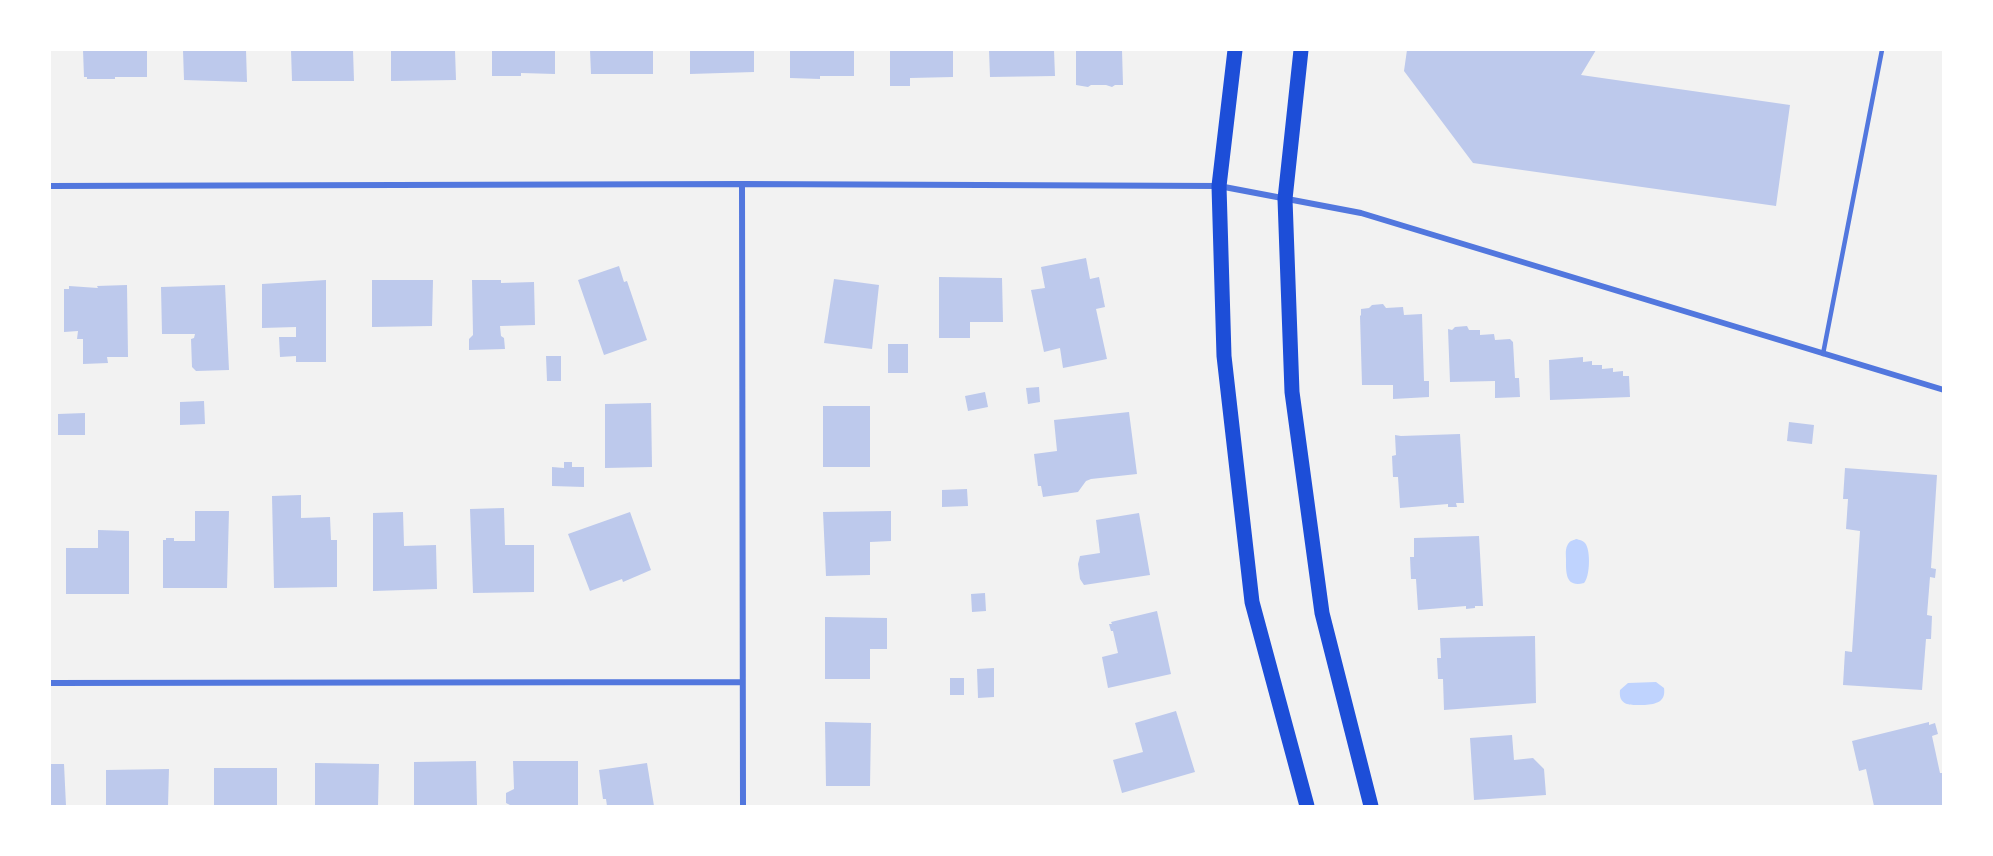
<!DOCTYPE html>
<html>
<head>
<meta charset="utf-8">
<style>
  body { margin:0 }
  #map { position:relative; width:1993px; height:856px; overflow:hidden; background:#f2f2f2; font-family:Merriweather,serif }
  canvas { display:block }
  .frame { position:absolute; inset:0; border:51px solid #fff; pointer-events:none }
</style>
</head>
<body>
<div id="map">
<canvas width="1993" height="856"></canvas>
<div class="frame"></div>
</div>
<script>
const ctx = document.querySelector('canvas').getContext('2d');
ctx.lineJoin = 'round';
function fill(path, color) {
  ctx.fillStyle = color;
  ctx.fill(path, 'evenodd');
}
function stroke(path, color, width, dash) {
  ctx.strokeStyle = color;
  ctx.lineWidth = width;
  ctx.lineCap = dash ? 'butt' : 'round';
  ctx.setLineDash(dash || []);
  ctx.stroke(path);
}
fill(new Path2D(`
  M1576,539C1580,540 1582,540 1585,543C1591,550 1590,577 1584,583C1565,588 1566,572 1566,559C1566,554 1565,549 1568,544C1571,540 1572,541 1576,539Z
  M1656,682L1664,688C1666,702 1656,704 1645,705C1632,705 1618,707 1620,690L1628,683Z`), '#bfd3fe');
fill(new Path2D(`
  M83,50H147V77H115V79H87V77H84Z
  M183,50H246L247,82L184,80Z
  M291,50H353L354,81H292Z
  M391,50H455L456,80L391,81Z
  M492,50H555V74L521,73V76H492Z
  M590,50H653V74H591Z
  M690,50H754V72L690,74Z
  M790,50H854V76H820V79L790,78Z
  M890,50H953V77L910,78V86H890Z
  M989,50H1054L1055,76L990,77Z
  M1076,50H1122L1123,85H1115L1112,87L1106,85H1091L1088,87L1076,85Z
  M1407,50H1596L1581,75L1790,105L1776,206L1473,163L1404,71Z
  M1086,258L1090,279L1099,277L1105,307L1096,309L1107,359L1063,368L1060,348L1044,352L1031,290L1045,288L1041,267Z
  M619,266L624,282L627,281L647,340L604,355L578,280Z
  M939,277L1002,278L1003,322H970V338H939Z
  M834,279L879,285L872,349L824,343Z
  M326,280V362H296V356L280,357L279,337H296V327L262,328V284Z
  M372,280H433L432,326L372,327Z
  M472,280H501V283L534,282L535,325L500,326L501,336L504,338L505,349L469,350V339L473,335Z
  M127,285L128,357H107L108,363L83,364V339H77L78,331L64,332V289H69V286L98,288L97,286Z
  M225,285L229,370L196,371L192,367L191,339L194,338L195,334H162L161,287Z
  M1383,304L1386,308L1403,307L1404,315L1422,314L1424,381H1429V397L1393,399V385H1362L1360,316L1361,315V309L1369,308L1372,305Z
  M1467,326L1469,330H1480V335L1494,334L1495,340L1510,339L1513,342L1515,378H1519L1520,397L1495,398V381L1450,382L1448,329L1452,330L1455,327Z
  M888,344H908V373H888Z
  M546,356H561V381H547Z
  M1583,357V362L1592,361V365H1602V369L1613,368V372L1623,371V376H1629L1630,397L1550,400L1549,360Z
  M1039,387L1040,402L1028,404L1026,388Z
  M985,392L988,407L968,411L965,396Z
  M204,401L205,424L180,425V402Z
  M651,403L652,467L605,468V404Z
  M823,406H870V467H823Z
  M1129,412L1137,474L1091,479L1086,481L1078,492L1043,497L1041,486H1038L1034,454L1057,451L1054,420Z
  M85,413V435H58V414Z
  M1789,422L1814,425L1812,444L1787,441Z
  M1460,434L1464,503H1456L1457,507H1448V504L1400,508L1398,477H1393L1392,456L1396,455L1395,435L1401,436Z
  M564,462H572V467H584V487L552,486V467L564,468Z
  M1845,468L1937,475L1931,568L1936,569L1935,578L1930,577L1927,615L1932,616L1931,639H1926L1922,690L1843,685L1845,651L1852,652L1860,531L1846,529L1848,499H1843Z
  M967,489L968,506L942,507V490Z
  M301,495V518L330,517L331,540H337V587L274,588L272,496Z
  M504,508L505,545H534V592L473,593L470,509Z
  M195,511H229L227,588H163V540H166V538H174V541H195Z
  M891,511V541L870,542V575L826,576L823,512Z
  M403,512L404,546L436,545L437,589L373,591V513Z
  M630,512L651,570L623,582L622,579L590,591L568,534Z
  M1139,513L1150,575L1084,585L1080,579L1078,564L1080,556L1100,553L1096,520Z
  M98,530L129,531V594H66V548H98Z
  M1479,536L1483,606H1475V608L1466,609V606L1418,610L1416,579H1411L1410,557H1414V538Z
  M985,593L986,611L972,612L971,594Z
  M1157,611L1171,674L1108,688L1102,657L1118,653L1113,631H1111L1109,624H1112L1111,622Z
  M825,617L887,618V649H870V679H825Z
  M1535,636L1536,703L1444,710L1443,679H1438L1437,658H1441L1440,638Z
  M994,668V697L978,698L977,669Z
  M950,678H964V695H950Z
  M1176,711L1195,772L1122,793L1113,760L1143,752L1135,723Z
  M825,722L871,723L870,786H826Z
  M1929,722V725L1935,723L1938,734L1932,736L1940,773H1944V806H1874L1866,769L1859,771L1852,741Z
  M1512,735L1514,760L1533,758L1544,769L1546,795L1474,800L1470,738Z
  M476,761L477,806H414V762Z
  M513,761H578V806H512L506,803V793L514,789Z
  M315,763L379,764L378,806H315Z
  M647,763L654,806H607L606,799H603L599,770Z
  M50,764H64L66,806H50Z
  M214,768H277V806H214Z
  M169,769L168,806H106V770Z`), '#bdc9ec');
stroke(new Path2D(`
  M1823,354L1882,50`), '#5277de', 4.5);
stroke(new Path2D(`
  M742,184L743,806
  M50,186L742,184L1219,186L1361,213L1944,390
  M50,683L742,682`), '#5277de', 6);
stroke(new Path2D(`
  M1235,50L1219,186L1224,356L1252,602L1307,806
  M1301,50L1285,199L1292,392L1322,613L1371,806`), '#1d4ed8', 15);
</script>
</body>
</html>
